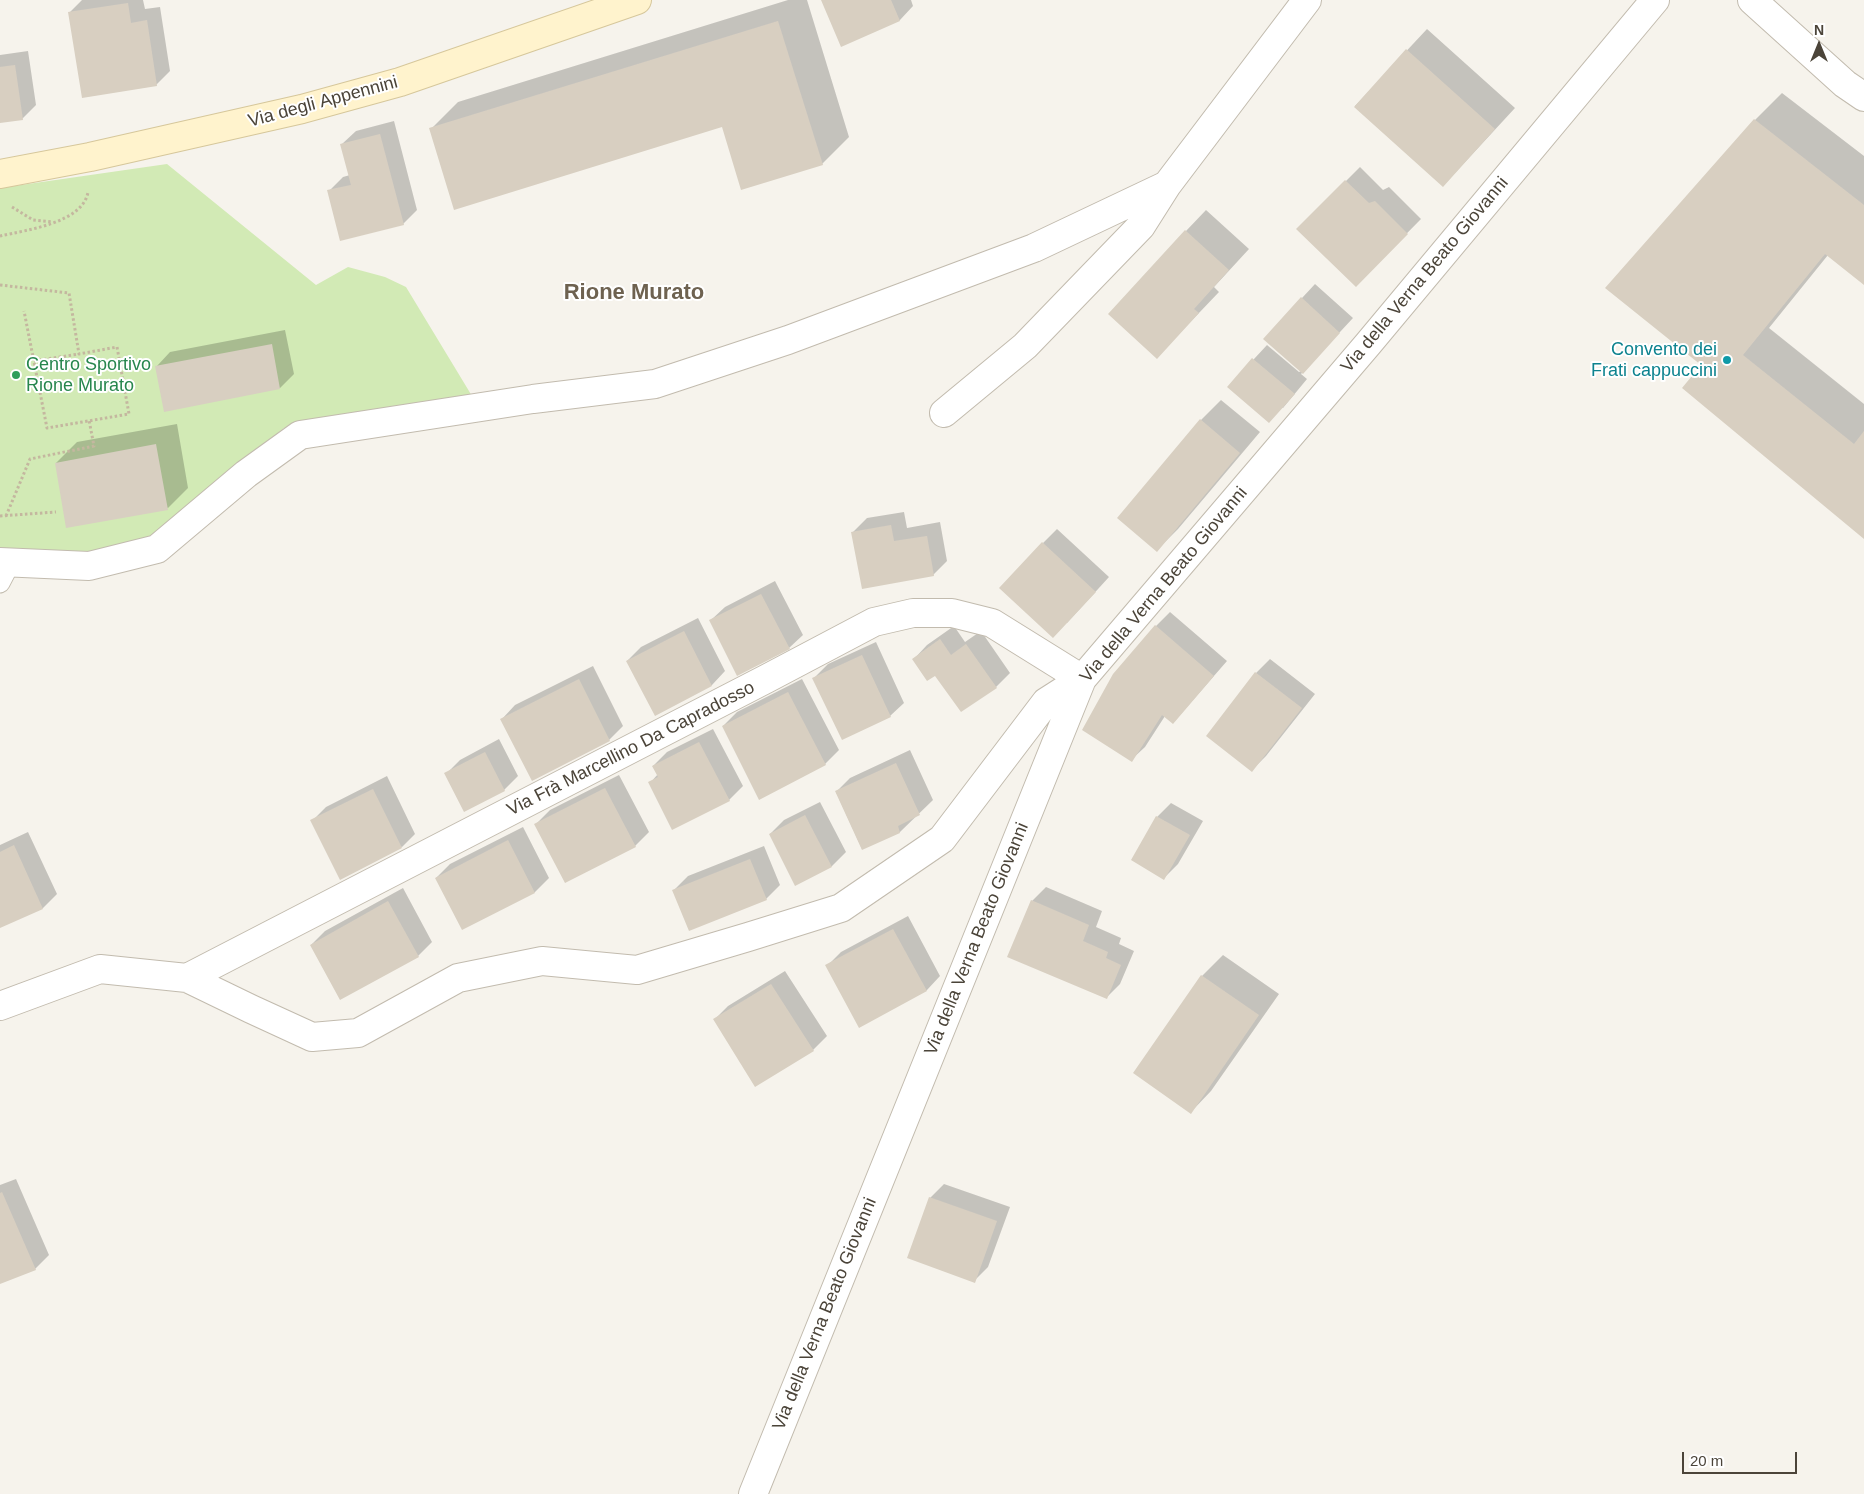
<!DOCTYPE html>
<html>
<head>
<meta charset="utf-8">
<style>
  body { margin:0 }
  #map { position:relative; width:1864px; height:1494px; overflow:hidden; background:#f6f3ec; font-family:Helvetica,sans-serif }
  canvas { display:block }
  .north { position:absolute; left:1794px; top:20px; width:50px; height:50px; -webkit-text-stroke:4px #fff; paint-order:stroke; rotate:0deg; font-size:14px; font-weight:700; line-height:20px; text-align:center; color:#4b4439 }
  .north::after { content:''; display:block; margin:auto; width:18px; height:22px; background:#4b4439; clip-path:polygon(50% 0,100% 100%,50% 72%,0 100%) }
  .scale { position:absolute; left:1682px; top:1452px; width:115px; height:22px; box-sizing:border-box; border:2px solid #4b4439; border-top:0; padding-left:6px; font-size:15px; line-height:18px; white-space:nowrap; color:#4b4439; -webkit-text-stroke:4px #fff; paint-order:stroke }
</style>
</head>
<body>
<div id="map">
<canvas width="1864" height="1494"></canvas>
<div class="north">N</div>
<div class="scale">20 m</div>
</div>
<script>
const ctx = document.querySelector('canvas').getContext('2d');
ctx.lineJoin = 'round';
function fill(path, color) {
  ctx.fillStyle = color;
  ctx.fill(path, 'evenodd');
}
function stroke(path, color, width, dash) {
  ctx.strokeStyle = color;
  ctx.lineWidth = width;
  ctx.lineCap = dash ? 'butt' : 'round';
  ctx.setLineDash(dash || []);
  ctx.stroke(path);
}
function label(font, color, halo, rows, align = 'center') {
  ctx.font = font + ' Helvetica,sans-serif';
  ctx.lineWidth = 4;
  ctx.setLineDash([]);
  ctx.textBaseline = 'middle';
  ctx.strokeStyle = halo;
  ctx.fillStyle = color;
  for (const [text, x, y, turn = 0] of rows) {
    ctx.save();
    ctx.translate(x, y);
    ctx.rotate((+turn || 0) * Math.PI / 180);
    ctx.textAlign = isNaN(turn) ? turn : align;
    if (halo) ctx.strokeText(text, 0, 0);
    ctx.fillText(text, 0, 0);
    ctx.restore();
  }
}
fill(new Path2D(`
  M167,164L316,285L348,267L385,277L406,287L472,396L284,428L154,537L72,557L0,552V188Z`), '#d2eab5');
fill(new Path2D(`
  M82,0H143L145,9L160,7L170,71L156,85L69,13Z
  M788,0H807L849,137L822,164L722,125L431,129L458,102Z
  M822,0H911L913,6L900,20L842,45Z
  M1427,29L1515,108L1443,186L1355,106Z
  M28,51L36,105L22,119L0,122V55Z
  M1782,93L1864,156V284L1828,255L1769,328L1864,404V537L1703,365L1607,288L1755,120Z
  M394,121L417,210L403,224L329,191L343,177L350,175L342,144L356,131Z
  M1360,167L1383,190L1389,187L1421,219L1356,285L1298,229Z
  M1206,210L1249,249L1214,287L1219,292L1157,357L1186,231Z
  M1315,284L1353,318L1301,374L1307,379L1283,408L1228,387L1267,345L1299,372L1301,371L1302,298Z
  M285,330L294,374L280,388L157,366L170,352Z
  M1221,400L1260,432L1178,529L1157,550L1201,420Z
  M177,424L188,488L168,508L56,463L77,442Z
  M904,512L907,528L940,522L947,561L933,575L853,532L867,518Z
  M1057,529L1109,577L1067,623L1043,543Z
  M775,581L803,635L789,648L711,620L725,607Z
  M1170,612L1227,661L1173,723L1165,716L1145,747L1131,760L1156,626Z
  M698,618L725,671L712,685L655,714L627,661L641,647Z
  M954,626L965,642L981,631L1010,673L996,687L936,674L914,659L927,645Z
  M876,642L904,703L890,716L814,678L828,664Z
  M1270,659L1315,694L1266,756L1252,770L1256,673Z
  M593,666L623,726L609,740L502,719L515,705Z
  M802,679L839,750L825,764L723,726L737,712Z
  M713,729L743,786L729,800L650,783L658,774L653,766L667,752Z
  M499,739L518,776L504,790L446,774L460,760Z
  M910,750L933,800L900,832L862,849L836,792L850,778Z
  M619,775L649,832L635,846L536,824L550,810Z
  M387,776L415,834L402,847L312,821L326,807Z
  M820,802L846,852L832,866L796,884L770,834L784,820Z
  M1171,803L1203,821L1178,864L1164,878L1157,817Z
  M523,827L549,878L535,892L462,928L436,878L450,864Z
  M28,832L57,894L43,908L0,927V845Z
  M764,846L780,885L766,899L674,890L688,876Z
  M1046,887L1102,911L1096,927L1121,938L1119,944L1134,951L1120,984L1106,998L1032,901Z
  M403,888L432,942L418,956L341,998L311,945L325,931Z
  M908,916L940,976L927,990L860,1026L827,966L841,952Z
  M1223,955L1279,994L1211,1091L1191,1112L1202,976Z
  M785,971L827,1036L813,1050L714,1020L728,1006Z
  M16,1179L49,1255L35,1269L0,1283V1185Z
  M944,1184L1010,1207L988,1267L974,1281L930,1198Z`), '#0003');
fill(new Path2D(`
  M821,0H891L900,21L841,47Z
  M128,3L131,23L147,20L157,86L82,98L68,12Z
  M778,21L823,165L741,190L722,127L454,210L429,128Z
  M1406,49L1495,129L1443,187L1354,107Z
  M15,65L23,120L0,123V67Z
  M1754,119L1864,205V285L1825,254L1743,355L1854,444L1864,431V539L1682,388L1701,365L1605,288Z
  M380,134L404,225L340,241L327,190L351,185L340,144Z
  M1345,180L1369,203L1375,201L1408,234L1356,287L1296,229Z
  M1185,230L1229,270L1194,309L1199,313L1157,359L1108,314Z
  M1301,297L1340,333L1303,374L1263,339Z
  M272,344L280,389L164,412L155,366Z
  M1252,358L1295,394L1269,423L1227,387Z
  M1200,419L1240,453L1157,552L1117,518Z
  M156,444L168,510L66,528L55,463Z
  M891,525L894,541L927,536L934,576L862,589L851,532Z
  M1042,542L1096,592L1053,638L999,588Z
  M761,594L790,649L737,676L709,620Z
  M1155,625L1214,676L1173,724L1162,715L1132,762L1082,730L1113,674Z
  M684,631L712,686L655,716L626,661Z
  M940,639L951,655L966,644L997,688L961,712L935,676L927,681L912,659Z
  M862,655L891,717L842,740L812,678Z
  M1255,672L1302,708L1252,772L1206,736Z
  M579,679L610,741L532,781L500,719Z
  M788,692L826,765L759,800L722,726Z
  M699,742L730,801L672,830L648,782L658,777L652,766Z
  M485,752L505,791L464,812L444,773Z
  M896,763L920,815L898,826L900,833L862,850L835,791Z
  M605,788L636,847L565,883L534,824Z
  M373,789L402,848L340,880L310,820Z
  M805,815L832,867L795,886L769,834Z
  M1156,816L1190,835L1164,880L1131,860Z
  M508,840L535,893L462,930L435,878Z
  M14,845L43,909L0,928V852Z
  M750,859L767,900L689,931L672,890Z
  M1031,900L1089,925L1083,941L1108,952L1106,958L1121,965L1107,999L1007,957Z
  M388,901L419,957L340,1000L310,945Z
  M893,929L927,991L859,1028L825,965Z
  M1201,975L1259,1015L1191,1114L1133,1073Z
  M771,984L814,1051L755,1087L713,1019Z
  M2,1192L36,1270L0,1284V1193Z
  M929,1197L997,1221L975,1283L907,1258Z`), '#d8cfc1');
const lane = new Path2D(`
  M0,583L11,562`);
const street = new Path2D(`
  M1752,0L1845,84L1864,97
  M944,413L1025,346L1141,226L1167,185
  M0,562L89,566L157,549L246,474L300,435L533,399L655,384L788,340L1034,248L1167,185L1307,0
  M0,1006L100,969L187,978L251,1009L312,1037L358,1033L458,978L542,961L637,970L748,937L841,908L942,839L1046,702L1082,679L992,623L952,613H913L874,622L766,679L187,978
  M753,1494L1082,679L1368,344L1655,0`);
const secondary = new Path2D(`
  M0,174L90,157L302,109L400,82L637,0`);
stroke(lane, '#c2bbae', 21);
stroke(street, '#c2bbae', 30);
stroke(secondary, '#d6c79b', 30);
stroke(new Path2D(`
  M12,207L33,220L52,222
  M0,236C26,230 83,223 88,192
  M0,285L69,293L79,354L117,347L129,414L47,428L24,311
  M34,361L79,354
  M0,516L56,512
  M6,516L30,459L94,446L89,420`), '#c4b79f', 3, [2.5, 2.5]);
stroke(lane, '#fff', 19);
stroke(street, '#fff', 28);
stroke(secondary, '#fff3cd', 28);
for (const [x, y, r, color] of [
  [1727,360,5,"#0f9aa8"],
  [16,375,5,"#2e9e5b"]
]) {
  const dot = new Path2D();
  dot.arc(x, y, r, 0, 2 * Math.PI);
  ctx.fillStyle = color;
  ctx.fill(dot);
  stroke(dot, '#fff', 2);
}
label('18px', '#4b4439', '#fff', [
  ["Via degli Appennini",323,102,-15],
  ["Via della Verna Beato Giovanni",1425,275,-50],
  ["Via della Verna Beato Giovanni",1164,585,-50],
  ["Via Frà Marcellino Da Capradosso",631,749,-27],
  ["Via della Verna Beato Giovanni",977,939,-68],
  ["Via della Verna Beato Giovanni",825,1314,-68]
]);
label('18px', '#0d838f', '#fff', [
  ["Convento dei",1717,350],
  ["Frati cappuccini",1717,371]
], 'right');
label('18px', '#27864d', '#fff', [
  ["Centro Sportivo",26,365],
  ["Rione Murato",26,386]
], 'left');
label('bold 22px', '#6e6250', '#fff', [
  ["Rione Murato",634,293]
]);
</script>
</body>
</html>
